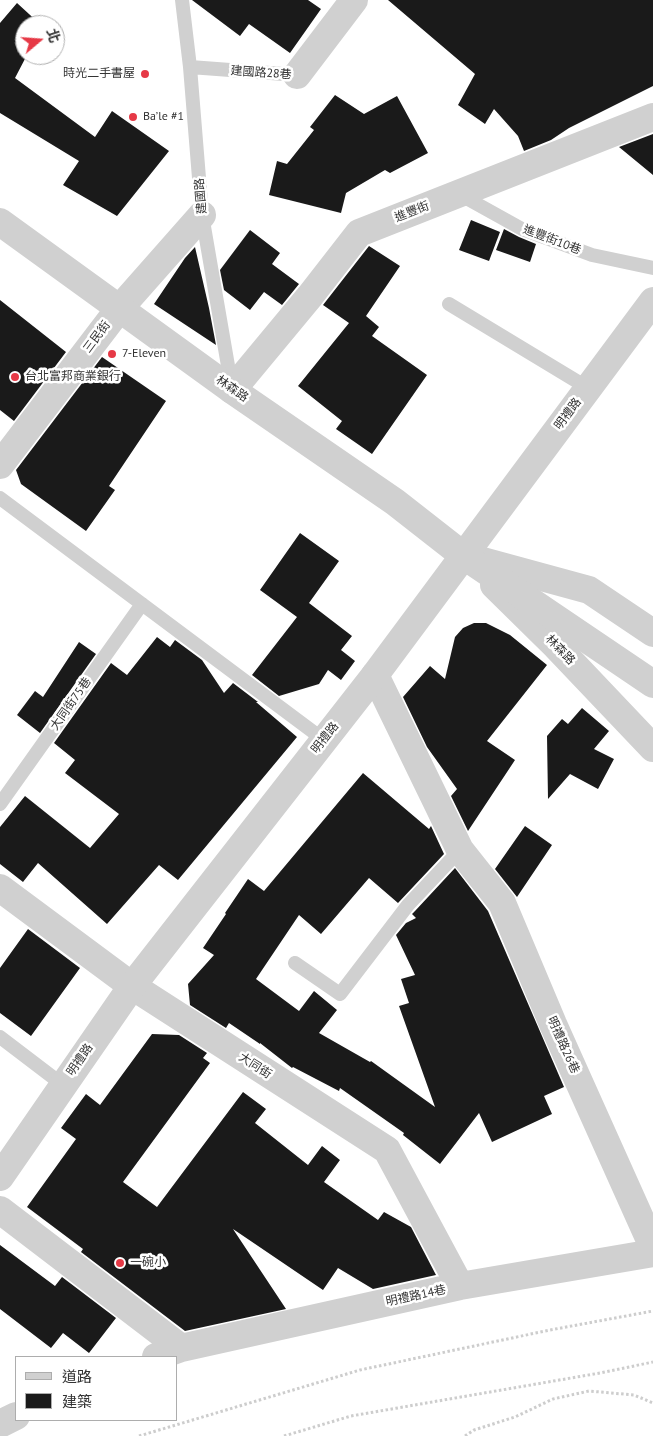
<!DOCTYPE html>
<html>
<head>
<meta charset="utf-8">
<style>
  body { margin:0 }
  #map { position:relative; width:653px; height:1436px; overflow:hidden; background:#fff; font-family:"PT Sans","Noto Sans TC",sans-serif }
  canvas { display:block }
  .legend { position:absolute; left:15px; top:1356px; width:162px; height:65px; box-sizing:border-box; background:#fff; border:1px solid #adadad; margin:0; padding:6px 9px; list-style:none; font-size:15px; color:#333 }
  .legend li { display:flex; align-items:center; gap:10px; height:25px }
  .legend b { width:25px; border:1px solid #adadad }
  .north { position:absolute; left:15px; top:15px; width:50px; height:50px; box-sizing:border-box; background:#fff; border:1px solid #adadad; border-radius:50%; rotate:72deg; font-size:14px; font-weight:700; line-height:20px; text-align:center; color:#333 }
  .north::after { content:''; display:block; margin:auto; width:18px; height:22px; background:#e63946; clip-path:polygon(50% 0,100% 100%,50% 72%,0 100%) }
</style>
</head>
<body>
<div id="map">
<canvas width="653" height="1436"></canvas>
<ul class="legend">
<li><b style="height:6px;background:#d0d0d0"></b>道路</li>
<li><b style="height:14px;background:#1a1a1a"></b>建築</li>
</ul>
<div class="north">北</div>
</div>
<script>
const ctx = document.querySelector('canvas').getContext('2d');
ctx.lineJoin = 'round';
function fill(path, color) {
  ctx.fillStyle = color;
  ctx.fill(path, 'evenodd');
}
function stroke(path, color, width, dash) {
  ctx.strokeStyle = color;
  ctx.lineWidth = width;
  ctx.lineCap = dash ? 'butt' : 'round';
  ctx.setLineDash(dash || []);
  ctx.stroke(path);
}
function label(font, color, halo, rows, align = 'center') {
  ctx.font = font + ' "PT Sans","Noto Sans TC",sans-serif';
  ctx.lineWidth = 5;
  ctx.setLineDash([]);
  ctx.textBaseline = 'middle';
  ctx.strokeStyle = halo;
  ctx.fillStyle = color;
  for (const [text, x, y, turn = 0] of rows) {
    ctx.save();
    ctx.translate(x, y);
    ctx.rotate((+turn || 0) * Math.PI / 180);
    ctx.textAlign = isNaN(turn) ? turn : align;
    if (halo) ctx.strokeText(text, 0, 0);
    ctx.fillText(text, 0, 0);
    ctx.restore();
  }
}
fill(new Path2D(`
  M192,0H308L321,9L290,53L249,24L240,36Z
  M388,0H653V86L569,128L551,140L524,151L518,136L494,109L485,124L458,105L475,74Z
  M17,3L41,25H25V55H27L15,78L95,137L112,111L169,151L117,216L63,185L79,161L0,113V23Z
  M335,95L364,114L397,96L428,153L390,173L385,170L346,193L341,213L269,195L277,161L287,164L314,130L310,127Z
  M653,134V175L619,147Z
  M471,220L500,232L489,261L459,250Z
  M504,229L519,237L536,244L530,262L496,250Z
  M250,230L280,253L272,264L299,284L282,305L264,292L250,310L224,290L220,270Z
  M369,246L400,266L366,316L379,327L372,336L427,375L372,454L336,429L342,421L298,386L349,323L323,305Z
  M195,247L209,308L216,345L154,304L185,258Z
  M0,300L66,352L14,421L0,410Z
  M102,357L166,401L109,486L115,490L86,531L21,484L16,470Z
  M300,533L339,561L309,603L352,636L341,650L355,661L341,680L328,670L319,684L279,696L252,675L297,617L260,590Z
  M474,623H486L510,635L547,665L487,741L515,760L468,831L451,796L457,789L427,747L403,697L430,666L445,679L455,637L463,628Z
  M157,637L170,647L175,640L202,660L224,693L233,683L258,702H256L297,737L178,880L159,865L107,924L38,863L23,882L0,864V827L25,796L90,848L119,814L65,773L75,760L54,743L111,663L127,675Z
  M79,642L96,654L40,733L17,715L35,691L43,697Z
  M582,708L609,731L594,749L614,759L598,789L570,774L548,799L547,736L562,719L568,724Z
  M363,773L429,829L431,826L444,854L398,903L369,878L321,934L299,915L256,979L299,1011L314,991L337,1010L319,1033L370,1062L371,1061L435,1107L399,1006L409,1003L401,979L415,975L396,935L406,923L416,918L412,914L415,911L455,868L488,911L564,1087L544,1096L552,1114L492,1142L479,1113L440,1164L403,1135L404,1133L340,1088L339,1091L293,1067L292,1068L260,1043V1044L229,1023L226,1028L190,1005L188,984L214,955L203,948L226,914L225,913L248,879L264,891Z
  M525,826L552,845L517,897L495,869Z
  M28,929L80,968L31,1036L0,1013V968Z
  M152,1034L179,1035L207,1053L203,1058L210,1063L123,1182L157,1207L243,1092L266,1109L255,1123L308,1165L322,1146L340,1160L324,1182L378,1220L384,1212L411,1227L436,1275L373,1289L338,1268L323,1290L233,1229L286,1309L185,1331L81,1252L83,1249L27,1207L76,1139L61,1128L86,1094L100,1105Z
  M0,1245L55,1286L62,1277L116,1318L89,1353L63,1333L51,1348L0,1309Z`), '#1a1a1a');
stroke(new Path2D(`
  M139,1436L360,1370L550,1330L653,1311
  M284,1436L351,1416L600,1373L653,1362
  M465,1436L474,1430L515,1417L553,1399L589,1391L634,1395L653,1403`), '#cdcdcd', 3, [2.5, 2.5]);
stroke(new Path2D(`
  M182,0L190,67L202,215L232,389
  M190,67L297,75
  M459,194L522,229L592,255L653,268
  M449,304L588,388
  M0,498L324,740
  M0,804L142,604
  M295,963L340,994L408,905L460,850
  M0,1037L63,1085`), '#d0d0d0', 14);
stroke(new Path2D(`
  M297,75L354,0
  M232,390L310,296L359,233L653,117
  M0,465L119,309L202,215
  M468,557L589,590L653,633
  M494,585L556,646L653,748
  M375,675L460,850L502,903L553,1024L653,1247
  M0,888L132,986L387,1150L460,1286
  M0,1210L181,1348
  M156,1357L181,1348L460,1286L653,1253
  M0,1424L16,1416`), '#d0d0d0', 28);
stroke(new Path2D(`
  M0,222L232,390L395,502L464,556L653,684
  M0,1177L132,986L375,675L653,301`), '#d0d0d0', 28);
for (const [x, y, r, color] of [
  [145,74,5,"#e63946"],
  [133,117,5,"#e63946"],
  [112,354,5,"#e63946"],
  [15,377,5,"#e63946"],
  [120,1263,5,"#e63946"]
]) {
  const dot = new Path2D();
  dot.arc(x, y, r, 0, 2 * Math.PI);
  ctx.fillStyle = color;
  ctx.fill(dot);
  stroke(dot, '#fff', 2);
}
label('12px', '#333', '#fff', [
  ["建國路28巷",261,73,4],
  ["建國路",201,196,-95],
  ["進豐街",412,212,-21],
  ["進豐街10巷",552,240,21],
  ["三民街",97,337,-53],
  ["林森路",232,389,35],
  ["明禮路",568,414,-53],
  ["林森路",560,650,46],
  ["大同街75巷",71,704,-55],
  ["明禮路",325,738,-52],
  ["明禮路26巷",563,1045,66],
  ["明禮路",80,1060,-55],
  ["大同街",255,1066,33],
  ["明禮路14巷",416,1296,-12]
]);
label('12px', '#333', '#fff', [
  ["時光二手書屋",135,74,"right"],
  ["Ba’le #1",143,117],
  ["7-Eleven",122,354],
  ["台北富邦商業銀行",25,377],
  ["一碗小",130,1263]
], 'left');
</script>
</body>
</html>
